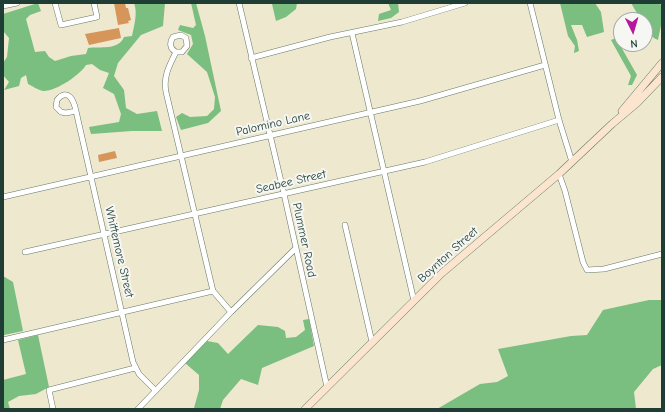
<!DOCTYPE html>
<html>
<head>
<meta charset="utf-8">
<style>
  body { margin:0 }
  #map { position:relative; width:665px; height:412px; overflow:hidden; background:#ede8ce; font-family:"Comic Neue",sans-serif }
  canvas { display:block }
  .frame { position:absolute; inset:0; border:4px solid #1f3d34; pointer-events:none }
  .north { position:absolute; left:613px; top:12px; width:40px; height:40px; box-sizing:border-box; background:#f6f6f2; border:1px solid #a0aca6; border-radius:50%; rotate:175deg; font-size:11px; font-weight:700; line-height:16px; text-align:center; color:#1f3d34 }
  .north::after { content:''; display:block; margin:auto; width:14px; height:18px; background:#b5179e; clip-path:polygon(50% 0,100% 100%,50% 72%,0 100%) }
</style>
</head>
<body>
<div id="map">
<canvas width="665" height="412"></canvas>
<div class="frame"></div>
<div class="north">N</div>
</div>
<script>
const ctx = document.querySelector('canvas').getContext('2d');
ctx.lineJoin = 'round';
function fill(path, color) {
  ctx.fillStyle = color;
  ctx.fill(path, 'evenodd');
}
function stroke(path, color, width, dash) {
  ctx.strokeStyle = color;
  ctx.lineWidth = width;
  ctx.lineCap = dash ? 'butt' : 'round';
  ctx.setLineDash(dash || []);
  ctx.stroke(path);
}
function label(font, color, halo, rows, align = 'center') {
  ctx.font = font + ' "Comic Neue",sans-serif';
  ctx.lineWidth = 4;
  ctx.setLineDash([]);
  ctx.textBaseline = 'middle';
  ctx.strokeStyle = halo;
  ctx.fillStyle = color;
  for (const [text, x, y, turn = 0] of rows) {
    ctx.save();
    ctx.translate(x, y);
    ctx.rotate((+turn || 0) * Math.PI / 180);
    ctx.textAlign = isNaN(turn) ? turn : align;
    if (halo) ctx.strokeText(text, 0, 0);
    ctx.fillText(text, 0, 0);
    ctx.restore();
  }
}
fill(new Path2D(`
  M38,3L41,11L30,15L26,19L35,52L45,51L49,57L55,61L71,56L86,54L88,48C100,46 118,51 124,37L132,36C134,26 138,13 134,3H165L163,26L141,35L118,63L114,76L124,90L126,108L137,114L157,111L162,131H132L91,134L89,127L119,122L121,114L114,94L103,88L109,73L100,70L92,64L86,65C80,75 55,92 43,91C38,90 32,86 28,84L26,75L21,78L19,86L4,90L9,82L3,75V63L7,57L9,38L3,31V14Z
  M191,3H196L205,36L221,111L208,123L181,130L176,117L182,113L190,117L207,116L214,109L215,97L207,72L187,54L193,44L191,35L178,30L180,25L193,28L196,25Z
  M269,3H297L296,9L286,17L276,21L272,4Z
  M388,3H398L399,12L391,18L378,21L379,14L391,10Z
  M560,3H595L601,12L604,32L587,37L582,25H571L577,40L579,51L574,53L575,46L568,36Z
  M631,3H660C665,14 660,29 658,40C649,36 645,30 645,20H641Z
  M616,38L637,75L632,85H628L631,76L611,40Z
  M3,276L13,282L23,331L4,335L3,333Z
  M649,300H662V365L653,369L634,392L636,409H437L480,384L497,382L508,376L498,349L571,336L587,335L603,310Z
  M309,319L314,346L262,368L258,385L241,379L223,400L220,409H195L194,408L199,390V375L185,363L207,341L218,343L228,354L258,325L278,327L285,331L286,338L296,337L305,330L303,320Z
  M38,335L49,387L36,394L19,396L8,402L10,409H3V380L26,374L18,340Z`), '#7abe80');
fill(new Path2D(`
  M114,3H125L126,8H128L131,20L128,21L129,23L118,25Z
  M119,28L121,38L89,45L85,34Z
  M115,151L117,158L99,162L98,155Z`), '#d69559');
const street = new Path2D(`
  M55,3L61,25L97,17L94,3
  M239,3L284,194L327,387
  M530,3L559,120L572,162
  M3,6L17,3
  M352,33L414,301
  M176,52C170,49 169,43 173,37L181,35L186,38L187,46L182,52H176C169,66 163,77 166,92L213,291L231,312
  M251,58L330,37L402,22L465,3
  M76,111L66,113L61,112L56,107L57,100C68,87 74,101 76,111L133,362L139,374L155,390
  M559,174L565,191L583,262L587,270L604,269L662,254
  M3,197L420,101L545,65
  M345,225L372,342
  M25,252L425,162L559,120
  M3,340L213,291
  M53,409L49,390L135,368
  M138,409L231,312L296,248`);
const secondary = new Path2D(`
  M622,111L662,63
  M305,409L442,273L559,174L612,124L637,103L662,77`);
stroke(street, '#67796a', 6);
stroke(secondary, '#67796a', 8);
stroke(street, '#fff', 5);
stroke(secondary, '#fbe5cf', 7);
label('12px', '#1f3d34', '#f6f6f2', [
  ["Palomino Lane",273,124,-13],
  ["Seabee Street",291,182,-13],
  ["Plummer Road",304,240,78],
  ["Whittemore Street",119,252,77],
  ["Boynton Street",448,255,-42]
]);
</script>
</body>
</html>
